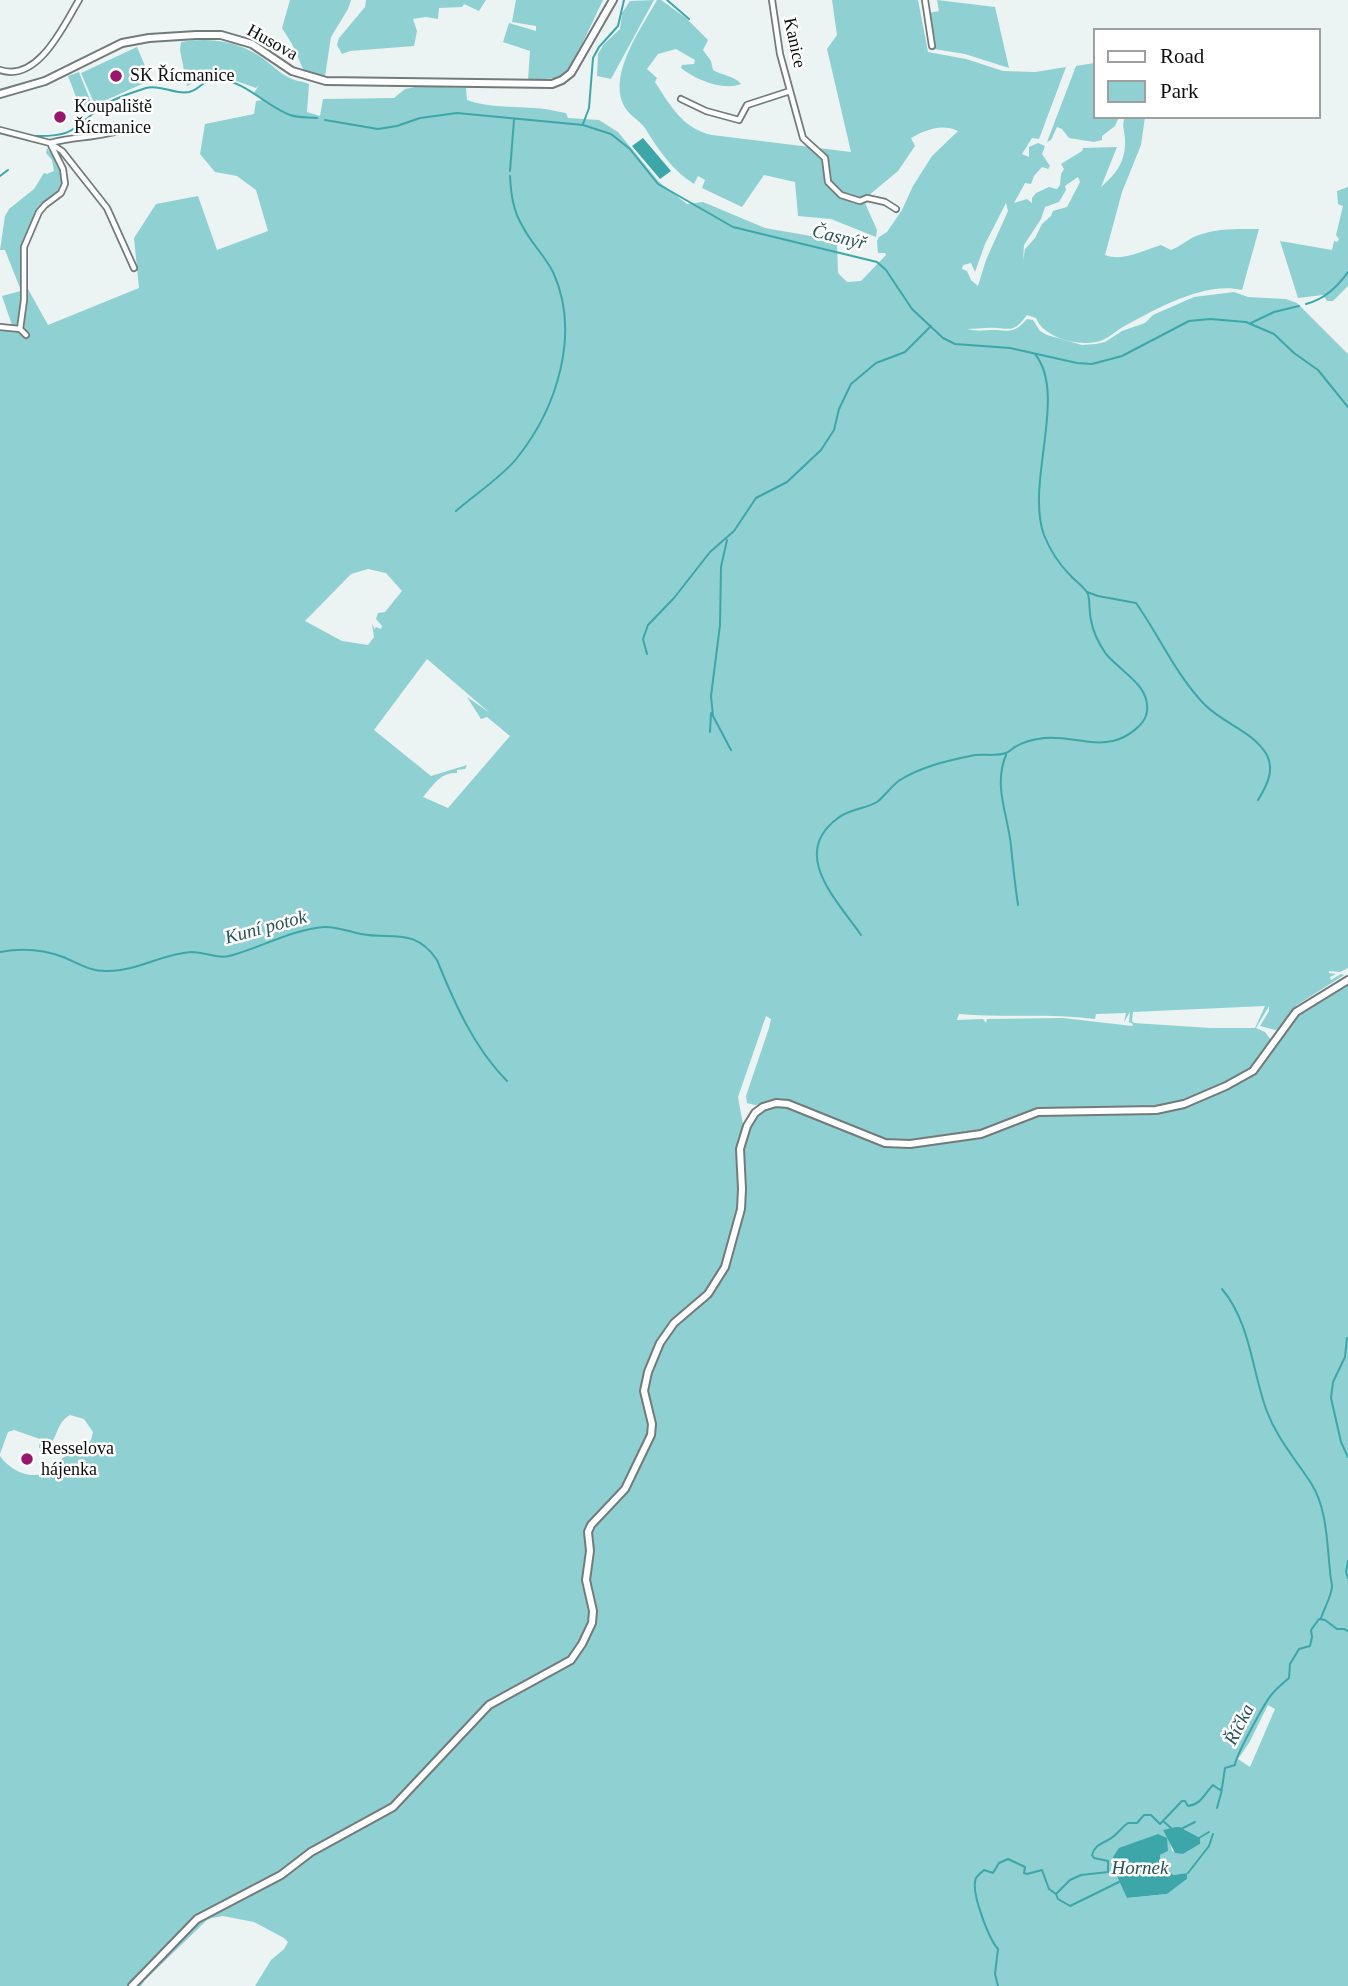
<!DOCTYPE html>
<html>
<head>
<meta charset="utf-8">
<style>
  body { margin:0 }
  #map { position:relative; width:1348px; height:1986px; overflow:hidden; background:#ecf3f3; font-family:Georgia,serif }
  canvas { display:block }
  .legend { position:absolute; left:1093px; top:28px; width:228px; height:91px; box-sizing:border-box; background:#fff; border:2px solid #9e9f9f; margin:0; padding:9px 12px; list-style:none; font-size:21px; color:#0d0f0f }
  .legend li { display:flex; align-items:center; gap:14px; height:35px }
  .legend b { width:35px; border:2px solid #9e9f9f }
</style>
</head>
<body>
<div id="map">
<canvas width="1348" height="1986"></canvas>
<ul class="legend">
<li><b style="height:9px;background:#fff"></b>Road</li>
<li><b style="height:19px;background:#8fd0d2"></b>Park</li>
</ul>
</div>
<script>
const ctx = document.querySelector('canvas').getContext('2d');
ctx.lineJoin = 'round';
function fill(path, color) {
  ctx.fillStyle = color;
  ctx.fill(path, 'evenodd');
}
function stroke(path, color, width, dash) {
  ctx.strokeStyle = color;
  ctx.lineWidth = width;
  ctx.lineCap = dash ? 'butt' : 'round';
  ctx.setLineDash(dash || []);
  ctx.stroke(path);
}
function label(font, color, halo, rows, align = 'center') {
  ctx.font = font + ' Georgia,serif';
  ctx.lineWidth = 5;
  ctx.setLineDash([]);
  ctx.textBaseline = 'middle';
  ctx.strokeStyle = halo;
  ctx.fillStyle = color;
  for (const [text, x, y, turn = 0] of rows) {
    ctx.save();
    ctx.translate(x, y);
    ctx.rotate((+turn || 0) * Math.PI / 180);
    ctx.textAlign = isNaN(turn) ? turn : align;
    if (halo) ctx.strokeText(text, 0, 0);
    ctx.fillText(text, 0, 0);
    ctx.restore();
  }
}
fill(new Path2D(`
  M290,0H351L348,9L331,37L325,76L304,71L292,44L282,28Z
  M366,0H486L479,11L464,4L462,7L439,8L438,19L426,17L413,19L417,31L414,46L350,51L342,54L337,45L339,38L365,7Z
  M516,0H603L571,67L560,78L528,80L530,51L503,42L509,23L536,31V26L512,22Z
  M654,0L611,79L597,76L598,54L604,44L620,29L622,13L630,1Z
  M657,0H661L686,18L708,40L703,50L711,61L713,70C721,75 735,76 741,84C723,91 696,80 681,68L682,65L694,64L695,60L676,49L658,54L647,69L657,78L655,82C670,105 683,129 712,135L851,152L827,49L837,35L832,0H918L928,52L966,59L1003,71L1035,72L1066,67L1039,139L1032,138L1022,154L1029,157V147L1038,143L1045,146L1042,154L1050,166L1048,169L1042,167L1034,176L1031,184L1025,183L1014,203L1027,199L1032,203V198L1036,193L1049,187L1057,189L1060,185L1061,174L1064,169L1061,164L1082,151L1083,148L1117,147L1101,187C1117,173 1126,161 1125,139C1125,131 1121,126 1125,117H1145L1141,145L1122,192L1105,255C1123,262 1144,250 1161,245L1171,250C1181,246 1187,240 1196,236C1216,228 1238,229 1259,229L1242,290C1204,281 1154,310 1121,328C1115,332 1109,337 1103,340C1083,348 1044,339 1036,318L1027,315C1016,329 1014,330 997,328C987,327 976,329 967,329C976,331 981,331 990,330C1009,330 1013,335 1027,319L1033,320L1040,331L1047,335L1082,345L1096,344L1105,342L1122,331L1145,323L1153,315L1194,297L1234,292L1248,297L1286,299L1297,303L1348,354V968L1340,972L1329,971V973L1336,974L1330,977L1331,980L1341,974L1344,975L1297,1005L1280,1028L1275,1030L1260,1026L1269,1011V1006L1256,1028L1265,1032L1272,1041L1251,1069L1240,1076L1183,1101L1156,1107L1038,1109L980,1131L910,1141L886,1140L799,1104L780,1100L755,1105L747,1103L746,1096L769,1028L771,1019L766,1016L738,1097L743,1125L737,1149L739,1189L737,1208L725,1258L720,1272L706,1292L672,1321L658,1342L645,1371L641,1392L649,1424L648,1434L623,1487L594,1516L585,1532L587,1551L583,1580L590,1611L589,1622L580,1642L569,1657L553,1668L487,1702L391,1804L309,1850L279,1872L210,1907L195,1917L128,1986H0V1456C10,1470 26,1478 43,1474L69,1453L80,1454L91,1440L93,1432L84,1419L70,1415C52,1425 61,1445 39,1448L40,1439L14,1430L8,1432L0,1454V328H13L2,296L28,289L48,325L139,288L134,238L156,204L198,196L217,250L268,231L256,190L237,176L215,172L200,154L205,124L254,114L256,101L263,100L254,93L259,85L256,88L217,74L208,75L187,86L180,50L181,42C208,37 238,41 261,57C271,64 278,72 288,77C294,81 302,81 309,84L307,112L320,116L323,99L394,98L405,89L421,86L466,88L467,100C488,108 511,106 533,108C544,108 555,111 566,113L568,118L599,120L618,132L659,182L687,204L703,202L765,228L828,239L837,243L838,273L847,282L861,281L886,255L885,253H878L877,241L879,237L887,232L902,210L913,186L932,156L958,131C942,123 925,130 911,138L915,146L898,171L868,196L865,203L877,230L876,237L831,219L798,216L795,182L764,175L742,207L702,188L705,180L698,176L694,184C672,170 657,148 645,128C639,120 627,114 623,104C609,72 642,27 657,0ZM1078,177L1080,182L1067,207L1053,211L1051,216L1042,224L1035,238L1025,249L1023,261L1024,245L1041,219L1045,207L1059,202L1066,190L1065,186ZM1006,203L1008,211L986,260L978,286L971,280L967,271L962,269L963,265L971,263L975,272L985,244ZM368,569L386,573L402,591L385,612L378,613L376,619L382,626L381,629L376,627L375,629L372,624L374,637L368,645L342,641L305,621L351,574ZM427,659L490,713L467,697L481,719L487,717L510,736L448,808L423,797C434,784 441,772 457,773V770L465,769L467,765L431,776L374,730ZM1265,1006L1255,1028H1210L1134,1023L1132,1021L1133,1012ZM1130,1012L1129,1022L1133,1024L1132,1026L1063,1018L987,1019L986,1023L983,1019L957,1020L959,1014C1005,1018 1050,1013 1095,1019L1096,1014L1126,1013L1124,1022Z
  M937,0L995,7L1009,68L965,54L934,49L928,13L939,11Z
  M137,47L151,80L95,105L81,73Z
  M1094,63V117H1119L1115,126L1102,136V140L1094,142L1069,138L1062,129L1057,127L1051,140L1047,142L1076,66Z
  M79,72L94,110L83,115L68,76Z
  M47,148C54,158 65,170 63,182C61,194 45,200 38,210C22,234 21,260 20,288L5,250H0L5,216L9,209L34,189L44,173L47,174L54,171L52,160L46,153Z
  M1348,187V286L1333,301H1327L1323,295L1298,298L1280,241L1332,250L1334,241L1337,242L1339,239L1336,235L1343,206L1338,204L1337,191Z
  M1348,983V1986H255L271,1960L284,1949L288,1942L284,1938L254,1922L223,1916L212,1918L207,1920L145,1980L141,1986H136L199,1921L283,1878L312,1855L395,1809L491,1707L556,1673L573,1662L580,1653L595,1623L589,1580L593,1526L628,1491L654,1436L655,1423L647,1391L651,1373L663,1345L682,1320L711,1296L728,1268L744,1209L745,1189L744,1143L753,1119L759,1112L765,1108L780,1106L797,1110L859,1136L884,1146L899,1148L982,1137L1039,1115L1185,1107L1227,1089L1255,1073L1301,1011ZM1268,1705L1275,1709L1250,1767L1238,1759L1249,1743ZM1181,1827L1196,1836L1200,1844L1183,1854L1172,1851L1167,1831ZM1168,1851L1160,1855V1859L1173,1875L1187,1873V1879L1167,1894L1128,1898L1116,1874V1864Z`), '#8fd0d2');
fill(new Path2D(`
  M643,138L671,171L660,179L632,146Z
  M1176,1827H1180L1200,1838V1844L1183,1854L1175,1853L1163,1830Z
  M1158,1834L1167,1838L1168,1851L1160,1855V1858L1173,1875L1187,1873V1879L1167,1894L1127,1898L1116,1874L1113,1857L1119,1848Z`), '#3da6a9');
stroke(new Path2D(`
  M667,0L689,19
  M325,120L378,129L397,126L420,118L457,113L583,125L611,134L630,149L658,184L733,227L877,262L886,270L912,309L943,338L955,344L1010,348L1077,363L1092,364L1122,356L1189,321L1210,319L1246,322L1274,334L1294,353L1318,370L1348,407
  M583,124L589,108L593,58L599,47L618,26L624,0
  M35,136C79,137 74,125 106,104C117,97 134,92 146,88C161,84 174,95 189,92C201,89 204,78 218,79C245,81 266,106 290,115C298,118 309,117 317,118
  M510,171L514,120
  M0,176L8,170
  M1306,304C1325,299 1337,287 1348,272
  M1251,323L1274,312L1299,306
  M456,511C473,496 503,476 517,458C557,408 581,333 553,272C545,256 531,243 523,227C513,211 511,194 510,176
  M727,540L721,567L720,625L711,696L713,716L731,750
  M1087,592L1098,596L1136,603C1160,637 1176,675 1205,705C1224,724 1253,731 1267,755C1275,771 1266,787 1258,800
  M647,654L643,639L648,625L674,598L710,552L734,531L756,498L787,482L821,450L834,430L839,409L851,384L876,363L905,352L931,326
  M710,732L711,713
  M1006,755C993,786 1008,815 1011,846C1013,866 1015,885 1018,905
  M861,935C837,900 789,854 838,818C850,809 865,809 877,802C885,796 891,786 900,780C921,767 946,761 970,756C981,753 995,757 1006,753C1009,752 1013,748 1015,747C1023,742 1036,739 1045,738C1068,736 1091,746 1113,741C1126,738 1146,725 1147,711C1150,685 1121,672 1106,654C1099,644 1093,632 1091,620C1089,612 1090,602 1088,594C1085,587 1075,581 1070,575C1059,564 1050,550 1044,535C1025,483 1068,395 1035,354
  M0,952C21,948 42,949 63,957C78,963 91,972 108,971C137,971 162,954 191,952C205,952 219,960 233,955C261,947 295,929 324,927C336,926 349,932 361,934C392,940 415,927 437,960C454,1002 474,1048 507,1081
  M1222,1289C1250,1322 1252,1370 1266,1409C1277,1439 1294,1457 1311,1483C1327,1508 1327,1543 1330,1571C1330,1576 1332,1582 1332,1587C1331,1597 1324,1609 1321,1618
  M1347,1338L1345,1357L1333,1382L1331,1398L1341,1442L1348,1457
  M1348,1561L1346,1572L1348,1578
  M1217,1808L1222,1790
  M1163,1821L1171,1828
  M1181,1829L1195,1822
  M1199,1838L1209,1832
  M1188,1873L1209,1846L1213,1834
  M1056,1894L1058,1899L1070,1906L1119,1882
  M998,1986L995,1974L998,1949C989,1939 970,1891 976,1878C978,1875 981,1873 984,1870L993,1873L999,1863L1008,1859L1025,1867L1024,1873L1027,1874L1042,1870L1049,1889L1056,1894L1070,1880L1081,1875L1108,1872V1861L1094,1858L1092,1855C1096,1842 1105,1844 1114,1836C1119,1832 1122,1827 1128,1823H1137L1144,1815H1151L1160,1824L1182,1801H1185L1188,1806C1202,1804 1204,1794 1213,1785L1220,1790L1222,1788L1225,1768L1235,1765C1235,1757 1265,1702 1272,1694C1277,1688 1283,1683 1289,1678L1290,1664L1299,1649L1310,1646L1312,1637L1311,1630L1319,1619L1325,1620L1337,1629H1344L1348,1631`), '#3da6a9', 2);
const street = new Path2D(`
  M772,0L780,54L803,138L825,158L828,182L841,195L860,201L867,198L885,202L896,209
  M925,0L932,46
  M0,70C38,83 64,25 79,0
  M681,99L706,111L739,120L747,105L790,91
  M0,130L50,143L62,151L107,208L134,268
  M50,143C76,136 102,138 127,128
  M0,327L20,329
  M26,335L20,329L24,300V247L39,212L45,205L61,193L65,184L63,169L50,143`);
const secondary = new Path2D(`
  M0,94L45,81L122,43L149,38L196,35H221L252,44L292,71L326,81L552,84L562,80L571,73L613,0
  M132,1986L197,1919L281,1875L311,1852L393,1807L489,1705L571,1660L582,1644L592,1623L593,1611L586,1580L590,1551L588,1532L591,1525L625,1489L651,1435L652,1424L644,1391L648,1372L660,1343L674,1323L708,1294L725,1267L741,1209L742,1189L740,1149L747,1126L755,1113L763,1107L776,1103L788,1104L885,1143L910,1144L981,1134L1038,1112L1156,1110L1184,1104L1226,1086L1253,1071L1296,1012L1348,980`);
stroke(street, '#737a7a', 8);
stroke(secondary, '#737a7a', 10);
stroke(street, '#fff', 4.5);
stroke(secondary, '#fff', 6);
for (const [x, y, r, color] of [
  [116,76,7,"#98166c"],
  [60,117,7,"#98166c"],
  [27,1459,7,"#98166c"]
]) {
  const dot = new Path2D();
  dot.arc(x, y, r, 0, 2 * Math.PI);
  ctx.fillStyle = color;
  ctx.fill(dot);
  stroke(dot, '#fff', 2.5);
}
label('18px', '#0d0f0f', '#fff', [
  ["Husova",272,43,29],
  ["Kanice",794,43,78]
]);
label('18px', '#0d0f0f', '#fff', [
  ["SK Řícmanice",130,76],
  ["Koupaliště",74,107],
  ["Řícmanice",74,128],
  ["Resselova",41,1449],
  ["hájenka",41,1470]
], 'left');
label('italic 19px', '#275455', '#fff', [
  ["Časnýř",839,238,14],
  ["Kuní potok",266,928,-15],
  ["Říčka",1240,1725,-63],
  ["Hornek",1140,1869]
]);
</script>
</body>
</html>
